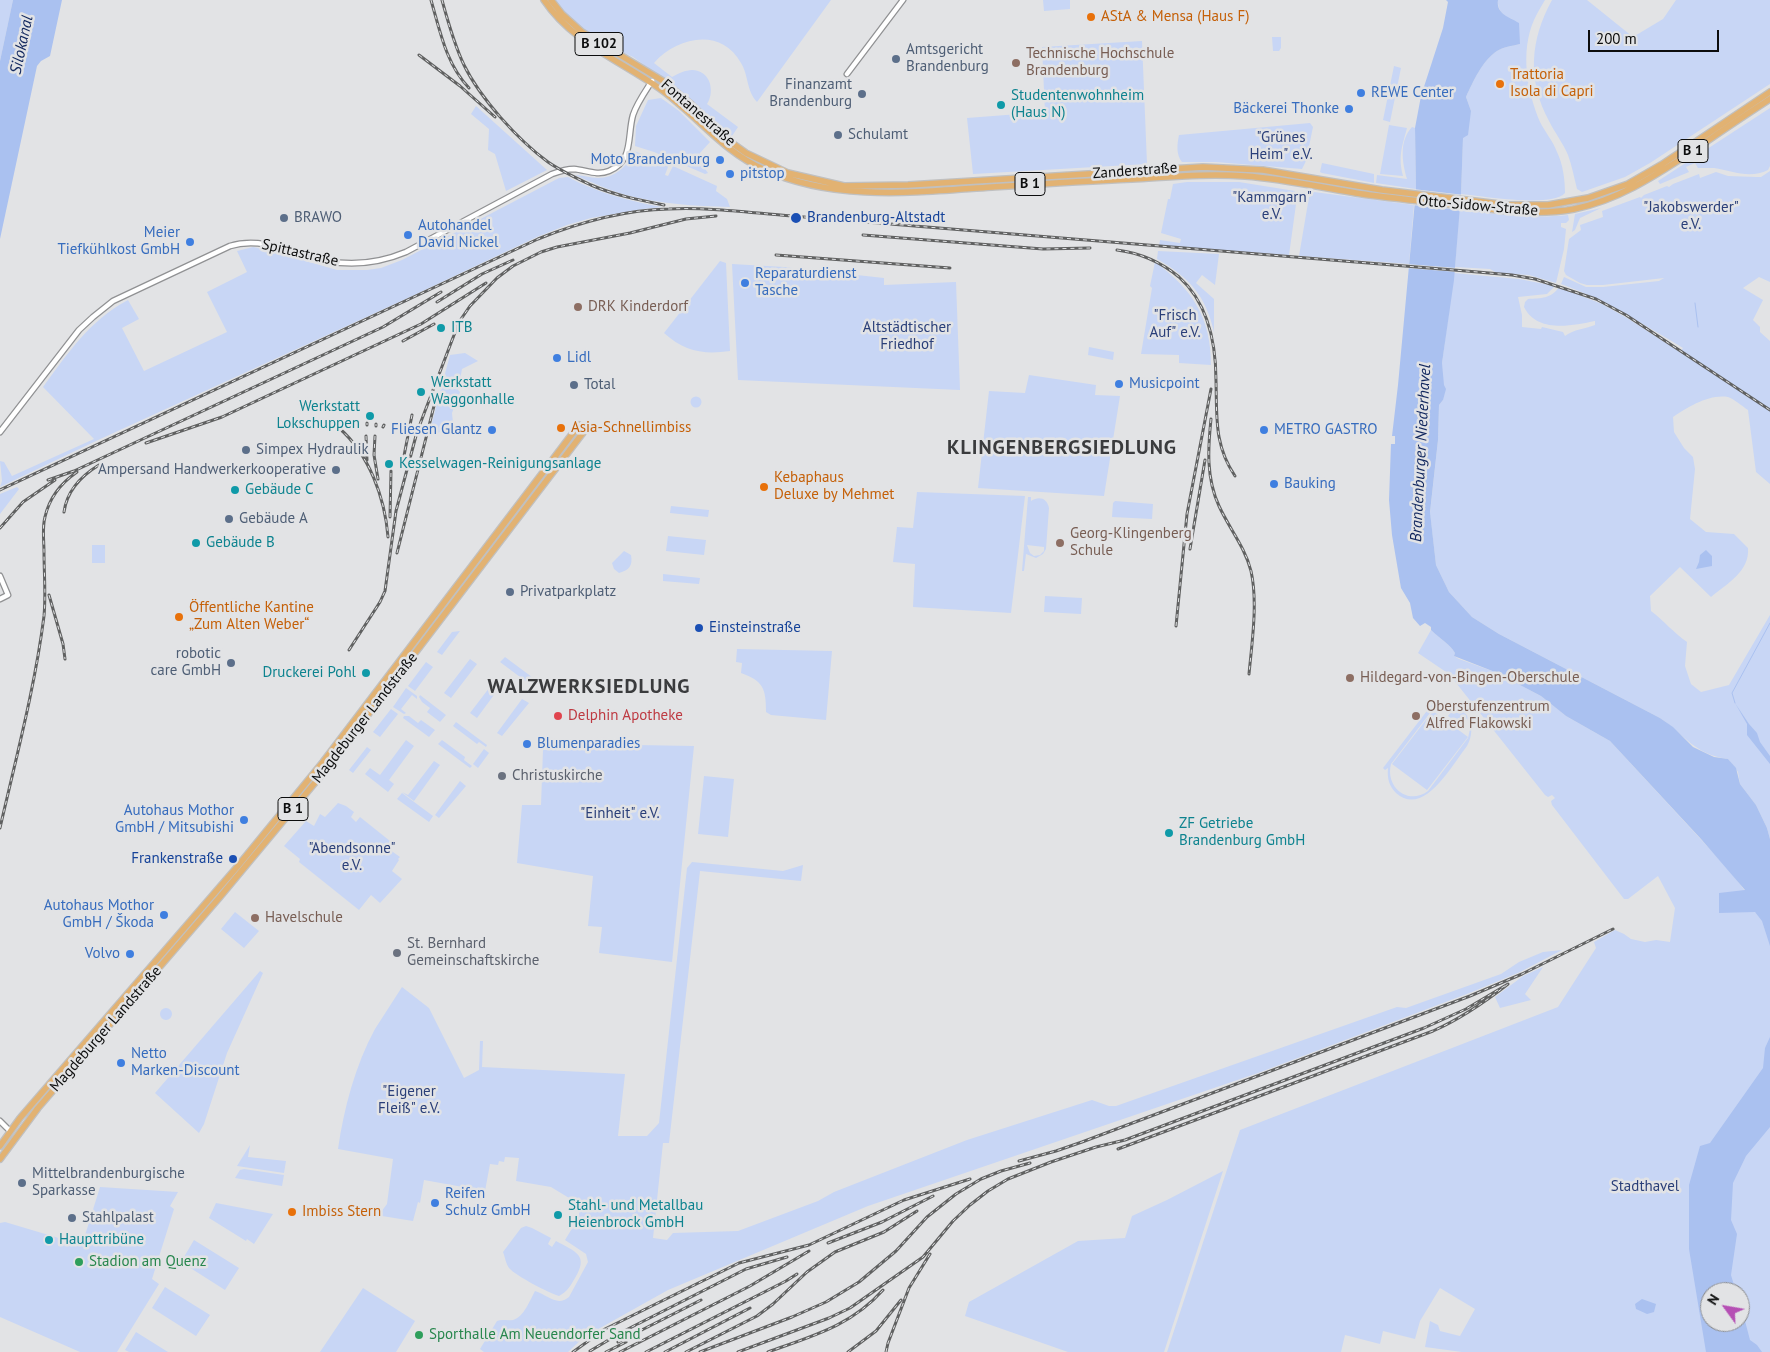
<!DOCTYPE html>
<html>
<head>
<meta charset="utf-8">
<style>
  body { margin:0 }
  #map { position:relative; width:1770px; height:1352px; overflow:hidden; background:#e2e3e5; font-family:"PT Sans",sans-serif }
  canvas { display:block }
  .north { position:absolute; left:1700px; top:1282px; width:50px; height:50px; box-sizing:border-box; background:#e2e3e5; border:1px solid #8c8d8f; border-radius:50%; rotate:302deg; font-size:14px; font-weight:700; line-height:20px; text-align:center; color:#0c0d0d }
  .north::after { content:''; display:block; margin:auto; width:18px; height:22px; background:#b54fb4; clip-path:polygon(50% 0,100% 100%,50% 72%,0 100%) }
  .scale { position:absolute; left:1588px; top:30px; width:131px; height:22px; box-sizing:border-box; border:2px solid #0c0d0d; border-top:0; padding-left:6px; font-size:15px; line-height:18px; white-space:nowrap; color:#0c0d0d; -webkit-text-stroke:4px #e2e3e5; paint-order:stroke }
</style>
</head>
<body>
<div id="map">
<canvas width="1770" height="1352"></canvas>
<div class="north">N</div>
<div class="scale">200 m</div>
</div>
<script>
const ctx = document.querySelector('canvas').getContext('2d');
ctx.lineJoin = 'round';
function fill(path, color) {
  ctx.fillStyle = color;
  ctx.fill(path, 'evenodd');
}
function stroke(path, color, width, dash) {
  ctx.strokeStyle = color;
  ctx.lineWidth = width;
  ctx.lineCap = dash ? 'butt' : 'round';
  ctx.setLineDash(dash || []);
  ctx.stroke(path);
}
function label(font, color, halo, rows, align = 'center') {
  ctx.font = font + ' "PT Sans",sans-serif';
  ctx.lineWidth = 5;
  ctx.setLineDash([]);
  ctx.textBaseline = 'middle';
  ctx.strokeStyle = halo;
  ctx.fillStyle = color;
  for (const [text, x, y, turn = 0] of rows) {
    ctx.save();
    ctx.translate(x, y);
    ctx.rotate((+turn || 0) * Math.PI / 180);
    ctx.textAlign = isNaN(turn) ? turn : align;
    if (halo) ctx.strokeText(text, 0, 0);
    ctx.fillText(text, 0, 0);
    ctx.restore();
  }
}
fill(new Path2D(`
  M0,0H13L0,61Z
  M555,0H831L757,102C746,90 749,76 741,63C721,27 677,37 654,63L672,77C680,73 689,68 698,71C712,75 714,94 707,104L738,127L730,139L688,97L633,57L601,42L587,34L563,11Z
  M1043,0H1070V9L1044,11Z
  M1498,0H1545C1541,7 1537,13 1534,20C1520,52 1527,91 1540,122C1545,132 1553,141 1557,152C1563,164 1565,180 1565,193C1552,208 1482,196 1461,194L1463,137L1471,111L1466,97C1473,82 1482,61 1497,51C1503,47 1512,46 1520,44L1512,19C1503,17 1497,9 1498,0Z
  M1552,0H1587L1633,37L1663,19L1676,0H1770V84L1650,163L1625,177L1582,192L1577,189C1574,177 1572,166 1568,155C1563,143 1555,133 1549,121C1527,80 1530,40 1552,0Z
  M1272,37H1281V48L1279,51H1273Z
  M1142,41L1147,164L973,174L967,118L1045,112L1042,47Z
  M1394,66L1401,68L1390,122L1383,120Z
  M661,98L679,111L710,142L700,153L698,159L708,173L705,174L654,152L635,146L636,126L648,100Z
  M476,106L547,170L506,191L495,154L488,150L489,129L471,114Z
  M1770,108V166L1768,170C1750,179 1732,171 1714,168C1709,168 1703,168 1698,168L1695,163L1686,167L1689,172L1660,184L1658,181Z
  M1310,123L1313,127L1306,161L1302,169L1216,162H1182C1176,155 1177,144 1179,135Z
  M1389,125L1407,128C1402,147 1398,156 1403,176L1380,174Z
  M1412,127L1415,128L1416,189L1376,183L1377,175L1407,179C1402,162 1399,141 1412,127Z
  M634,151L669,164L665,175L668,176L673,166L717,186L716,191L727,199L730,207C695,206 660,204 626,195C608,190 591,182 575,175C583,175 590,178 598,178C615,178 628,166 634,151Z
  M1322,163L1374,174V183L1322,173L1320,172Z
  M1770,171V282L1759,277L1743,288L1763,300L1753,320L1760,327V332L1770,341V484L1756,472L1748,410C1742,406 1734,399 1728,397C1709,394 1688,407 1673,417L1674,432L1684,448L1693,457L1695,469L1690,519L1706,532L1734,534L1748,548C1750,571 1727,584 1711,597L1680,567L1650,596L1651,611C1664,621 1674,633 1687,642L1685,666L1691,684L1701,692L1729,685L1770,615V839L1767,828L1756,805L1740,784L1738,772L1728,759C1694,754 1686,736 1660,718L1499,634L1472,617L1449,592L1436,565L1430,513L1438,440L1439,405L1443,400L1442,363L1454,273L1519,279L1555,286L1547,294L1518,297L1522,315V327L1541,329L1542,327L1563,332L1565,336C1574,329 1585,329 1595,325V321C1571,326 1537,333 1524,307L1525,302L1528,299C1541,298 1551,299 1559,287L1602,304L1627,318L1680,352L1683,348C1643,324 1605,300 1561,284L1564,277L1586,287H1603L1659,281L1664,278L1603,285H1587L1580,283L1566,275L1564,271L1569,239L1581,230L1580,225L1603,217L1602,211L1640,197L1641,198L1644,195L1667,186L1669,187L1673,184L1699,174L1700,178L1716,172L1728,176L1756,177H1761Z
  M568,177C598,193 629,201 662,207L643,209L591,218L567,225L537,237L410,297L96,441L0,487L2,481L0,461L4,462L12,476L94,439L43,387C69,352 89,321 128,300L139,319L122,328L144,371L227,332L207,292L247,272L237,251L253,247L271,251L337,270H367L381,268L402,260L559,178Z
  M1187,182H1239L1295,191L1297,197L1289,255L1159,246L1160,240L1180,243L1181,239L1161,233L1168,199H1170L1173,184Z
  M1314,192L1414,205L1409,264L1299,256L1309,197Z
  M1601,208L1580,218L1575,230L1572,232L1575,214Z
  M1459,210C1496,214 1531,219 1568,215L1569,220L1566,223H1561V227L1566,229L1564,249L1556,283L1529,275L1497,273L1490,269L1455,267Z
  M1158,251L1219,254L1215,285L1202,275L1196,283L1214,299V332C1206,296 1189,277 1157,259Z
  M720,261L726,263L730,351C703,355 684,351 664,333Z
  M1155,262C1192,289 1211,317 1211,365L1179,363V355L1141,354L1152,288L1150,286Z
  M732,264L784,267L884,278V285L956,282L960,390L738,380Z
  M1089,347L1114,352L1113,360L1088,355Z
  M465,353L478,361L462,369L458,390L460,392L452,413L453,423L438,433L430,430L450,355Z
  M1029,375L1096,385L1095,395L1120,396L1104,496L978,488L989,391L1025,393Z
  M690.5 402a5.5 5.5 0 1 1 11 0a5.5 5.5 0 1 1-11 0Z
  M17,487L19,489L0,514V494Z
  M917,492L1025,496L1011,613L913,607L915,564L893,562L897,527L913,528Z
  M1028,497H1031V501C1039,496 1047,498 1049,508L1046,549L1043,554L1036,558L1026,554L1024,571H1022ZM1027,545L1044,547V551L1040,555L1034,556L1030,553Z
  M1115,501L1153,504L1152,519L1112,517L1113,503Z
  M671,506L709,510L708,517L670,513Z
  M668,536L706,540L704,555L666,551Z
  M92,545H105V563H92Z
  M624,551L631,555C633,566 629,570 619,573L614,569L612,563Z
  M663,574L700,578L699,584L663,581Z
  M1045,596L1082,598L1081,614L1044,612Z
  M1431,630C1439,638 1450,644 1455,653L1454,656L1459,659L1495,672L1541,696L1566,716L1610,741L1730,871L1745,891L1755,912L1770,918V1352H1462L1425,1347L1430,1321L1438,1325L1440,1331L1460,1336L1475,1309L1440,1288L1420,1321L1415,1339L1383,1331L1380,1344L1345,1335L1341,1352H1167L1240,1130L1558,1007L1596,948L1594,942L1615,930L1624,934L1631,939L1645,942L1656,940L1670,942L1675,908L1658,876L1628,899H1624L1552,805L1551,801L1555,798L1552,795L1548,797L1545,795L1449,674L1418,653ZM1710,1292H1740V1322H1710Z
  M460,631L442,655L437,652L452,632Z
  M737,649L832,651L826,720L771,715L766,712C766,688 763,681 741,673L742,663L736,662Z
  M505,657L536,680L532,686L500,662Z
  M470,659L477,664L451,698L444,693Z
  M426,662L433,667L415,691L408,686Z
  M496,679L502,684L477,718L470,713Z
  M406,688L417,696V699L412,695L401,709L406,713L404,714L393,707Z
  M420,695L446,715L440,722L427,712L430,708L422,702L419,697Z
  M522,699L529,703L502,736L497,733Z
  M1433,703L1435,705L1434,708C1459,695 1481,722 1467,746C1452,765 1424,818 1396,793C1389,786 1387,778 1388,768L1385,770L1383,768ZM1441,707L1454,708L1448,716L1461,726L1467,718L1470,729L1468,738L1428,791C1408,806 1385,787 1391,764L1430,713L1432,712L1392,764L1427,790L1468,737L1433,711Z
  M391,709L398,714L380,737L373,732Z
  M404,716H409L418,723L421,720L435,730L429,737L403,718Z
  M456,722L487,745L486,747L479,742L477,744L453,726Z
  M406,740L414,746L389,780L394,784L388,792L365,774L370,768L380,775Z
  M442,740L465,757L464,760L472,766L470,768L438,744Z
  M636,745L694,746L672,962L599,953L602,927L588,926L593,876L517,863L522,805H541L543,750Z
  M367,747L371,750L353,773L349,770Z
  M484,749L489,753L478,768L473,764Z
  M434,761L440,765L414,801L402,792L408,795Z
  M704,776L734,779L728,837L698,834Z
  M460,781L466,786L439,818L435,815Z
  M402,793L433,816L429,822L397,799Z
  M338,803L346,806L354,812L351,817L356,822L360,817L390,841L386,847L400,857L398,859L399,860L392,871L402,879L380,903L371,895L359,910L299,862L300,859L284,846L306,821L314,826L320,814L325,817Z
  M692,862L783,871L803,865L801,881L700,871L669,1143H663L653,1238L667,1240L673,1233L738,1231L818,1201L834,1192L967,1140L1092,1100L1109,1106H1116L1397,1007L1406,1008L1501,974L1519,962L1543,952L1562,950L1520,972L1472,992L1258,1073L868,1206L668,1290L584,1337L568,1352H484L480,1349L497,1321C502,1319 507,1321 513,1320C524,1317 530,1300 535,1291C548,1295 557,1307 569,1297L588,1262L586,1254L565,1240L579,1217V1204L551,1187L516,1181L519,1158L505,1157L504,1162L499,1161L498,1165L490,1164L485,1191L424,1180L420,1203L418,1202L413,1221L382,1216L381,1212L387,1204L393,1159L338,1149C344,1108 355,1066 375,1029C384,1015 393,1001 402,987L429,1008L464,1078L479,1070L480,1041H483L482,1067L625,1074L618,1136H647L659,1123L687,868Z
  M235,912L259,931L244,948L221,929Z
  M1543,967L1525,994L1531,1000L1500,1008L1495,997L1523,976Z
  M260,971L263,973L227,1053L204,1124L199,1133L155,1093Z
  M160 1014a6 6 0 1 1 12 0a6 6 0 1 1-12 0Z
  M250,1145L248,1157L286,1161L284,1173L237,1166Z
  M244,1169L284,1175L282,1186L235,1178L240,1170Z
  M1223,1171L1164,1352H1068L965,1316L969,1302L1078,1241L1125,1238L1132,1216L1167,1200Z
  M100,1187L178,1192L170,1206L174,1209L152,1279L159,1284L117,1352H80L0,1317V1223L5,1222L82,1245Z
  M216,1203L273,1214L254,1244L247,1239L246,1241L209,1218Z
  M526,1226L532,1228L551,1238L548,1244L552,1247L556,1241C576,1252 589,1255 575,1278C571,1285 567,1292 559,1296C549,1293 516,1276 509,1268C506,1264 505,1257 503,1252L521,1228Z
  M194,1240L239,1268L225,1290L181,1262Z
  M165,1287L210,1315L196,1336L152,1308Z
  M363,1288L415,1321L396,1352H320Z
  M136,1332L168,1352H129L125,1350Z`), '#c8d6f5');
fill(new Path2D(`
  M13,0H62L50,56L41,61L37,66L0,239V61Z
  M1446,0H1498C1496,14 1509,17 1519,23L1520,44C1512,46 1503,47 1497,51C1482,61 1473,82 1466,97L1471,111L1468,135L1463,138L1461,194L1454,280L1442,363L1444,385L1446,389L1443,400L1439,405L1438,440L1430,512L1436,565L1449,592L1472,617L1499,634L1660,718L1673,727L1693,747L1714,757L1728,759L1736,768L1740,784L1756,805L1767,828L1770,839V946L1762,921L1755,912L1719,913V893L1745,890L1701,839L1610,741L1566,716L1541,696L1495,672L1454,656L1455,653C1450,644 1439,638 1431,630V627L1425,623L1420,626L1413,618L1410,603L1401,588L1392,535L1389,500L1391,444H1395V436H1392L1398,385L1416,190L1415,128L1421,96L1443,28L1448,2Z
  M1706,550L1712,556V566L1696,569L1699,562L1700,555Z
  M1735,703L1749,724L1757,733L1760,742L1770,756V764L1747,735V724Z
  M1770,1037V1127L1746,1156L1733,1183L1731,1220L1737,1234L1731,1275L1736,1292H1710V1322H1740V1302L1750,1340L1757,1345L1762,1352H1706L1689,1249V1185L1700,1146L1710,1143L1763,1068L1765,1048Z
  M1642,1299L1656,1304L1654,1312L1647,1314L1636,1309L1635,1304Z`), '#aac1f0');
fill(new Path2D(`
  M1413,189L1464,195L1462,210L1412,205Z
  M1406,264L1457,268V272L1406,268Z`), '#e2e3e5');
stroke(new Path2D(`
  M1695,303L1698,327
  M1735,703L1732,693L1770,623`), '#aac1f0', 1);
const tertiary = new Path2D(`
  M847,74L903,0
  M0,432L79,330L93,317L113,301L230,246C263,236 295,254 327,261C354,266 382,262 406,252L552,174C560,171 566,169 574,169C586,170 597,176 609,171C634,161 627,136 633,115C637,103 645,92 652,81
  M0,576L8,595L0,599
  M0,1121L10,1131`);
const primary = new Path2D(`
  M544,0C572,42 619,60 659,88C696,114 722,151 763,169C835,202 916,192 992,187C1039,184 1085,181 1132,179C1169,177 1207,173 1245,176C1287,179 1328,189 1369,195C1400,199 1431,202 1462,206C1499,210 1537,216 1574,209C1619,200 1656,175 1693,151C1718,133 1744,116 1770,99
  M551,0L562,14L582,32L663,81L691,104L725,138L746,153L788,173L844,186L908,185L1203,167L1263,170L1382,190L1508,205H1548L1588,198L1628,184L1661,165L1770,92
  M0,1146L20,1118L237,867L323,762L579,425L585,430L328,767L219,898L38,1108L0,1159`);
stroke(tertiary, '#909193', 7);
stroke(primary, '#c0c0c0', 8);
stroke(tertiary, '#fff', 4.5);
stroke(primary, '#e2b272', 5.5);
const rail = new Path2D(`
  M431,0C440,31 446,64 469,88
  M442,0C448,22 454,44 464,65C480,98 518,140 548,162C561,171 576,178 591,185C614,195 639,200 664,205
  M419,55L460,86L495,117
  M863,235L1043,249L1090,248
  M1117,250C1140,253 1161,262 1179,277C1208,303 1216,344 1216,381C1217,417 1214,445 1235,476
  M776,255L950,268
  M437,302L482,274L513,260
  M403,341L434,324
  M1211,419C1208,448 1206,478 1219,506C1229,528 1245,547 1251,571C1258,602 1252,642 1249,674
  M359,425V423
  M367,425V423
  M376,426V424
  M383,427L384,425
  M339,428C369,454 385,498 388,537
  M366,436L367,460
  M375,436L374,455L378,479
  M146,443L222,417L406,331L421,324L486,283
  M402,466L412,415
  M48,480L74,471L383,327L441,292
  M0,490L538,239C580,222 623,210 669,209C710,207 751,213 792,216L1466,271L1512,275L1535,279L1596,299L1626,315L1770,410
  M64,512C67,490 81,476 99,465
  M390,517L391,471
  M0,528L23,502L55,480
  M1190,549L1205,460
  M397,553L436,398
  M49,595L63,644L65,659
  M1176,626L1187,514L1211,389
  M349,650L380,602L385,591L396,511L417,432L459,322L470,306L497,278L513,266L541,252L557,247L630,233L686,219L716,216
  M0,828C16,758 35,687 44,616C46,595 44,573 44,552C44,540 42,528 45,517C49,499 61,483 77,472
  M1019,1161L1056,1151L1082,1142L1470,996L1522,974L1613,929
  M828,1243L882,1222L933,1196
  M618,1342L701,1300
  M590,1351L622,1332L746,1269L787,1257
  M573,1352L605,1329L739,1263L809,1245L904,1200L970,1179
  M606,1352L626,1342
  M620,1352L750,1286L809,1251
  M646,1352L786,1281L797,1274
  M665,1352L750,1308
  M686,1352L757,1316L773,1304L807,1272L835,1252L884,1232L917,1211
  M700,1352L792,1317L826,1302L859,1282L896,1251L927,1217L956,1194L981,1179L1001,1171L1030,1163
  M738,1352L829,1318L850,1308L923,1257L953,1221L970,1205L988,1191L1008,1179L1051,1162L1096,1147L1125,1140L1424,1028L1466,1009L1508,984C1485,1002 1460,1019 1433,1031L1118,1149
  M768,1352C812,1336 851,1326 883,1290
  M848,1352L876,1331L901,1300
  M886,1352L888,1343L909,1288L930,1254`);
stroke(rail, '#606161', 3);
stroke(rail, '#e2e3e5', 1, [4]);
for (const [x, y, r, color] of [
  [1091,17,5,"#e8710a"],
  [896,59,5,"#5c6f8a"],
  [1016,63,5,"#8d6e63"],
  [1500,84,5,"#e8710a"],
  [1361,93,5,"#3f7fe0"],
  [862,94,5,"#5c6f8a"],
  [1001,105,5,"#0f9aa8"],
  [1349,109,5,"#3f7fe0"],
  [838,135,5,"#5c6f8a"],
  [720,160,5,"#3f7fe0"],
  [730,174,5,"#3f7fe0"],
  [284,218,5,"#5c6f8a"],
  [796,218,6,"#1a4fb4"],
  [408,235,5,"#3f7fe0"],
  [190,242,5,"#3f7fe0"],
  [745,283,5,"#3f7fe0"],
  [578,307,5,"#8d6e63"],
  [441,328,5,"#0f9aa8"],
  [557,358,5,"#3f7fe0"],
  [1119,384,5,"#3f7fe0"],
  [574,385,5,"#5c6f8a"],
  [421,392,5,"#0f9aa8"],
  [370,416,5,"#0f9aa8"],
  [561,428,5,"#e8710a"],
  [492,430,5,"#3f7fe0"],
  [1264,430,5,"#3f7fe0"],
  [246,450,5,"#5c6f8a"],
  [389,464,5,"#0f9aa8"],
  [336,470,5,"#5c6f8a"],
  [1274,484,5,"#3f7fe0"],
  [764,487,5,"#e8710a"],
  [235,490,5,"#0f9aa8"],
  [229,519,5,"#5c6f8a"],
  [196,543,5,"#0f9aa8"],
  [1060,543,5,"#8d6e63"],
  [510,592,5,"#5c6f8a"],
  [179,617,5,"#e8710a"],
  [699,628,5,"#1a4fb4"],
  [231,663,5,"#5c6f8a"],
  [366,673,5,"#0f9aa8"],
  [1350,678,5,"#8d6e63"],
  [558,716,5,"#e0444e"],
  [1416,716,5,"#8d6e63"],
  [527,744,5,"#3f7fe0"],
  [502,776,5,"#6b7280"],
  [244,820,5,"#3f7fe0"],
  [1169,833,5,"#0f9aa8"],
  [233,859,5,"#1a4fb4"],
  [164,915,5,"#3f7fe0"],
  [255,918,5,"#8d6e63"],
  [397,953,5,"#6b7280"],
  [130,954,5,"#3f7fe0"],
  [121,1063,5,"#3f7fe0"],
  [22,1183,5,"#5c6f8a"],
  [435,1203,5,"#3f7fe0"],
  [292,1212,5,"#e8710a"],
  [558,1215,5,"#0f9aa8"],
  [72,1218,5,"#5c6f8a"],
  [49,1240,5,"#0f9aa8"],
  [79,1262,5,"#2e9e5b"],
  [419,1335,5,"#2e9e5b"]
]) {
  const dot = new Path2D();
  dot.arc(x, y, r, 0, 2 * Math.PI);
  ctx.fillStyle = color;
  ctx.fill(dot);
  stroke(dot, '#e2e3e5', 2);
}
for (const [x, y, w] of [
  [599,44,48],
  [1693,151,30],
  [1030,184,30],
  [293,809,30]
]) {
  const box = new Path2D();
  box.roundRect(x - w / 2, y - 11.5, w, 23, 4);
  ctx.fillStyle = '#e2e3e5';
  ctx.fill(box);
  stroke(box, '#0c0d0d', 1);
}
label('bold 14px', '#0c0d0d', null, [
  ["B 102",599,44],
  ["B 1",1693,151],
  ["B 1",1030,184],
  ["B 1",293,809]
]);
label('15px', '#c56008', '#e2e3e5', [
  ["AStA & Mensa (Haus F)",1101,17],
  ["Trattoria",1510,75],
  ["Isola di Capri",1510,92],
  ["Asia-Schnellimbiss",571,428],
  ["Kebaphaus",774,478],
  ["Deluxe by Mehmet",774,495],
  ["Öffentliche Kantine",189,608],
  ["„Zum Alten Weber“",189,625],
  ["Imbiss Stern",302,1212]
], 'left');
label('15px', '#4e5e75', '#e2e3e5', [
  ["Amtsgericht",906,50],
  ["Brandenburg",906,67],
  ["Finanzamt",852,85,"right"],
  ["Brandenburg",852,102,"right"],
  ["Schulamt",848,135],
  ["BRAWO",294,218],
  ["Total",584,385],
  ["Simpex Hydraulik",256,450],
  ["Ampersand Handwerkerkooperative",326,470,"right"],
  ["Gebäude A",239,519],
  ["Privatparkplatz",520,592],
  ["robotic",221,654,"right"],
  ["care GmbH",221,671,"right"],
  ["Mittelbrandenburgische",32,1174],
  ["Sparkasse",32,1191],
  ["Stahlpalast",82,1218]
], 'left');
label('15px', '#785e54', '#e2e3e5', [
  ["Technische Hochschule",1026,54],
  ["Brandenburg",1026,71],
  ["DRK Kinderdorf",588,307],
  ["Georg-Klingenberg",1070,534],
  ["Schule",1070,551],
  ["Hildegard-von-Bingen-Oberschule",1360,678],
  ["Oberstufenzentrum",1426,707],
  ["Alfred Flakowski",1426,724],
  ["Havelschule",265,918]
], 'left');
label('15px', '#366cbe', '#e2e3e5', [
  ["REWE Center",1371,93],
  ["Bäckerei Thonke",1339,109,"right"],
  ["Moto Brandenburg",710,160,"right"],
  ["pitstop",740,174],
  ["Autohandel",418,226],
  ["David Nickel",418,243],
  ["Meier",180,233,"right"],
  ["Tiefkühlkost GmbH",180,250,"right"],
  ["Reparaturdienst",755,274],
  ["Tasche",755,291],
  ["Lidl",567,358],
  ["Musicpoint",1129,384],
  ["Fliesen Glantz",482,430,"right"],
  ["METRO GASTRO",1274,430],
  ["Bauking",1284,484],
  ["Blumenparadies",537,744],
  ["Autohaus Mothor",234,811,"right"],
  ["GmbH / Mitsubishi",234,828,"right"],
  ["Autohaus Mothor",154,906,"right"],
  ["GmbH / Škoda",154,923,"right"],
  ["Volvo",120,954,"right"],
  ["Netto",131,1054],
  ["Marken-Discount",131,1071],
  ["Reifen",445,1194],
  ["Schulz GmbH",445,1211]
], 'left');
label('15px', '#0d838f', '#e2e3e5', [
  ["Studentenwohnheim",1011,96],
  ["(Haus N)",1011,113],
  ["ITB",451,328],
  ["Werkstatt",431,383],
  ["Waggonhalle",431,400],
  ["Werkstatt",360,407,"right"],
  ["Lokschuppen",360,424,"right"],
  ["Kesselwagen-Reinigungsanlage",399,464],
  ["Gebäude C",245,490],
  ["Gebäude B",206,543],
  ["Druckerei Pohl",356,673,"right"],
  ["ZF Getriebe",1179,824],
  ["Brandenburg GmbH",1179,841],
  ["Stahl- und Metallbau",568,1206],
  ["Heienbrock GmbH",568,1223],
  ["Haupttribüne",59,1240]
], 'left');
label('15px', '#0c0d0d', '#e2e3e5', [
  ["Fontanestraße",698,113,41],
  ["Zanderstraße",1135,171,-4],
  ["Otto-Sidow-Straße",1478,206,5],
  ["Spittastraße",300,253,13],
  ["Magdeburger Landstraße",365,718,-52],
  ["Magdeburger Landstraße",106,1029,-49]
]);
label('15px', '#2a3f79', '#e2e3e5', [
  ["\"Grünes",1281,138],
  ["Heim\" e.V.",1281,155],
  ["\"Kammgarn\"",1272,198],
  ["e.V.",1272,215],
  ["\"Jakobswerder\"",1691,208],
  ["e.V.",1691,225],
  ["\"Frisch",1175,316],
  ["Auf\" e.V.",1175,333],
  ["Altstädtischer",907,328],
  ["Friedhof",907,345],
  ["\"Einheit\" e.V.",620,814],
  ["\"Abendsonne\"",352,849],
  ["e.V.",352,866],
  ["\"Eigener",409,1092],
  ["Fleiß\" e.V.",409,1109],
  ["Stadthavel",1645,1187]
]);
label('15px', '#164399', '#e2e3e5', [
  ["Brandenburg-Altstadt",807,218],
  ["Einsteinstraße",709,628],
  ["Frankenstraße",223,859,"right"]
], 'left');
label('15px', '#be3a42', '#e2e3e5', [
  ["Delphin Apotheke",568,716]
], 'left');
label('15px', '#5b616d', '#e2e3e5', [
  ["Christuskirche",512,776],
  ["St. Bernhard",407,944],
  ["Gemeinschaftskirche",407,961]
], 'left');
label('15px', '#27864d', '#e2e3e5', [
  ["Stadion am Quenz",89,1262],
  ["Sporthalle Am Neuendorfer Sand",429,1335]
], 'left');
label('italic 16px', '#11275e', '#e2e3e5', [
  ["Silokanal",22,45,-78],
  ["Brandenburger Niederhavel",1421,453,-87]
]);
ctx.letterSpacing = '1px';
label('bold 20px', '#3a3b3d', '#e2e3e5', [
  ["KLINGENBERGSIEDLUNG",1062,448],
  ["WALZWERKSIEDLUNG",589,687]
]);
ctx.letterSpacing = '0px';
</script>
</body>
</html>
